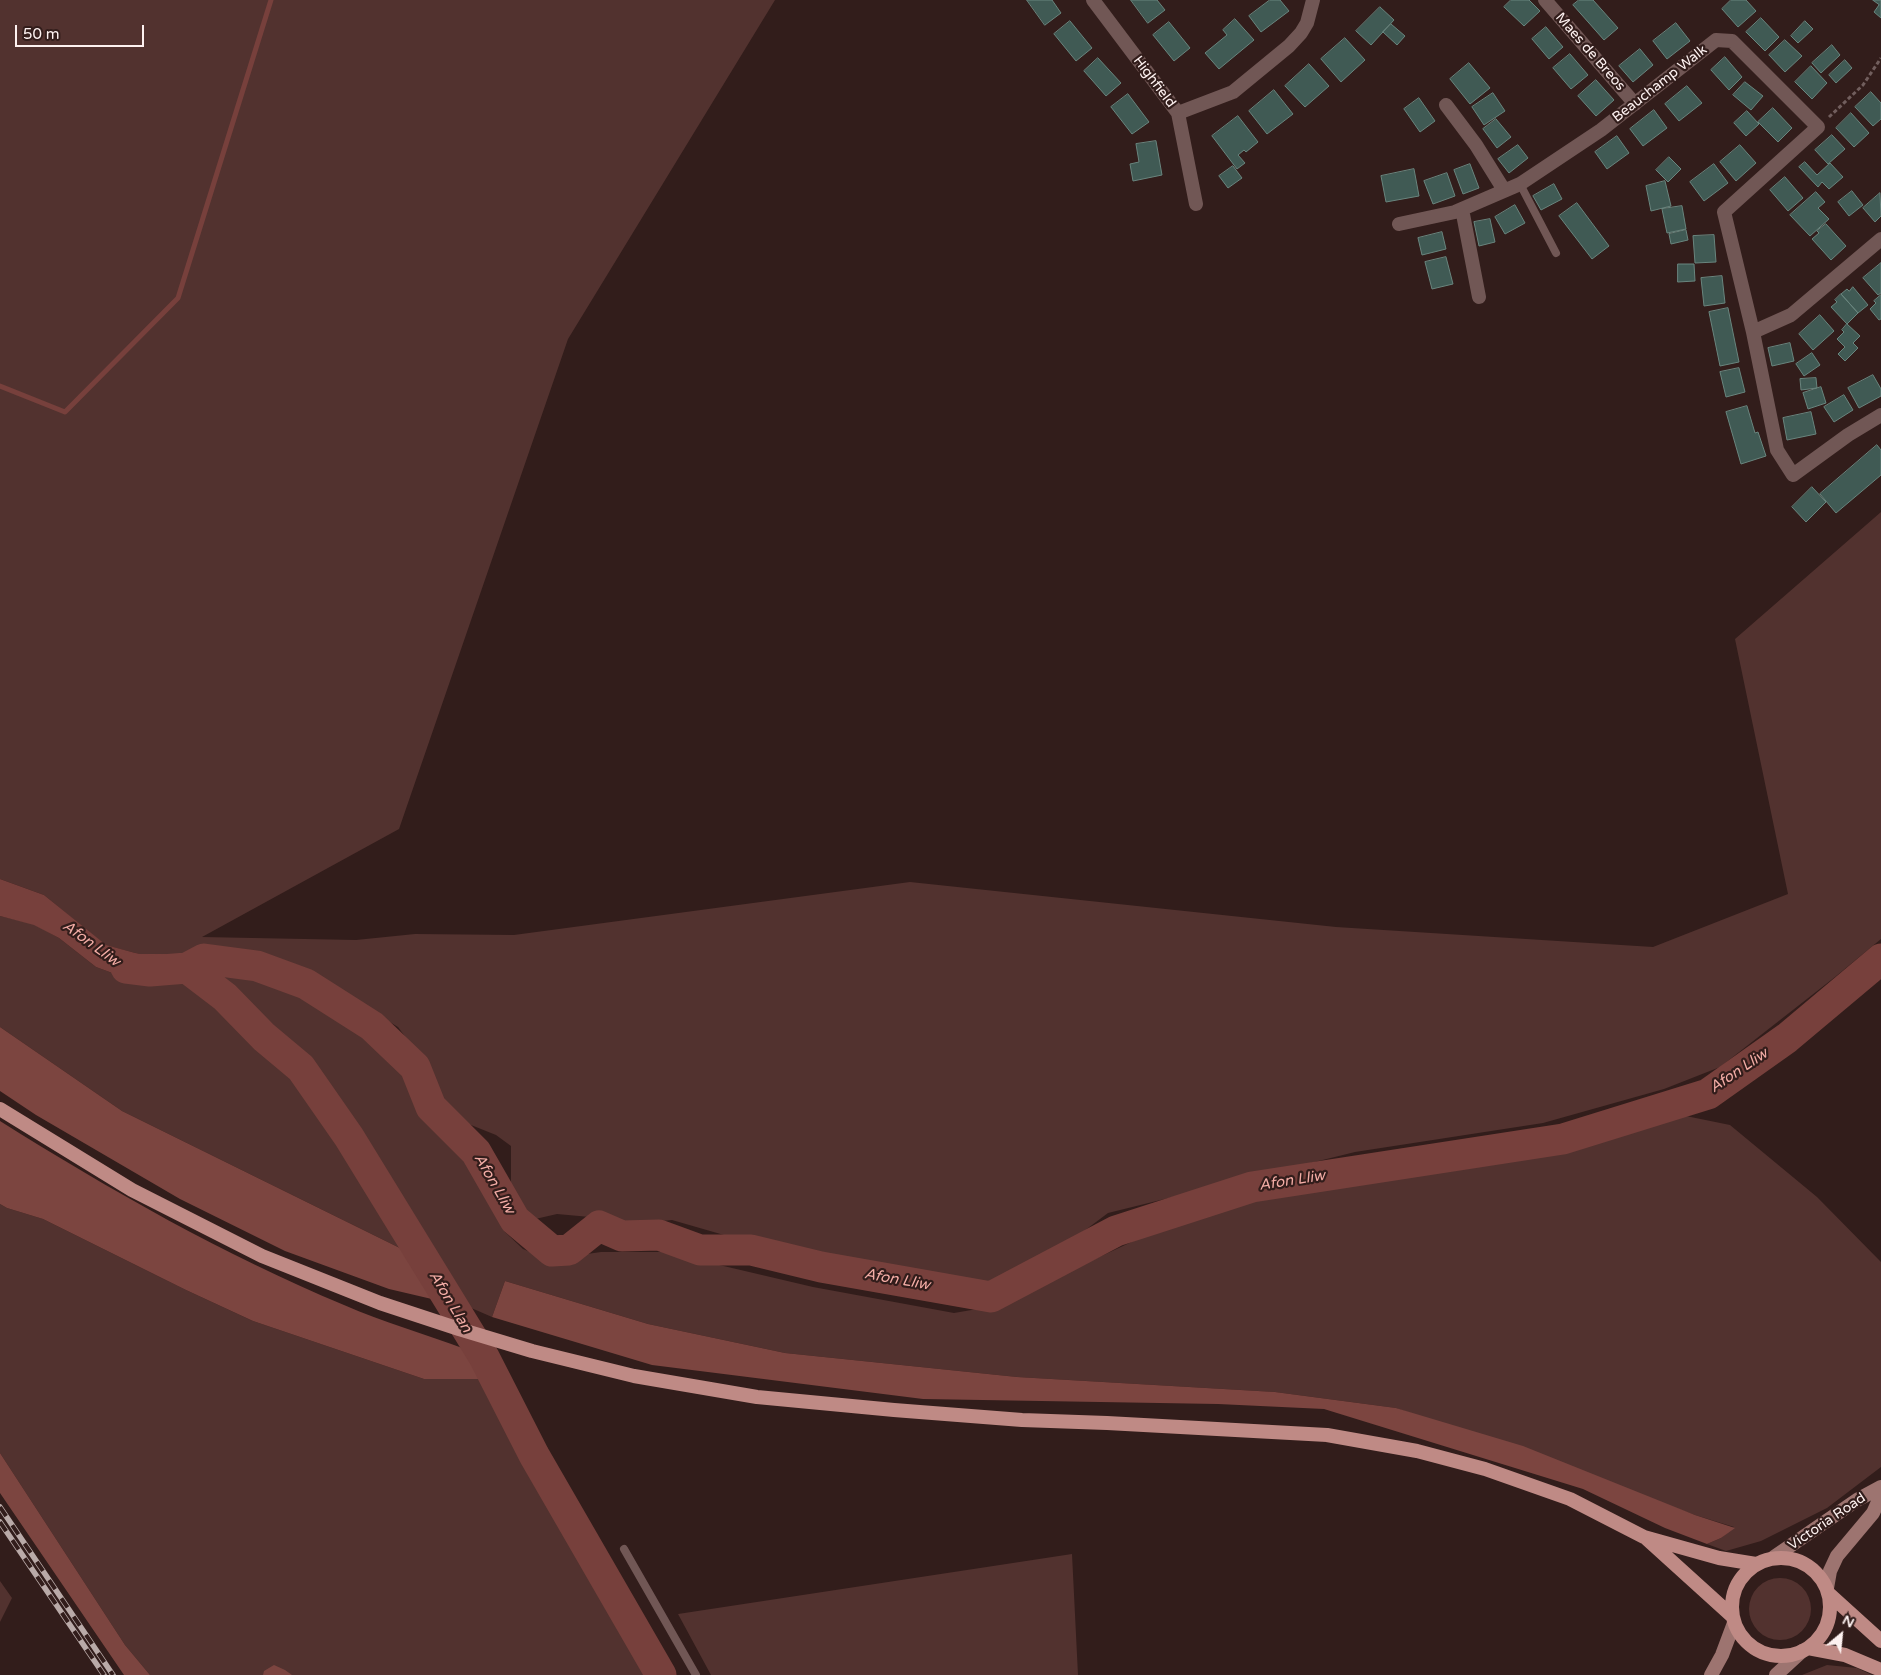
<!DOCTYPE html>
<html>
<head>
<meta charset="utf-8">
<style>
  body { margin:0 }
  #map { position:relative; width:1881px; height:1675px; overflow:hidden; background:#321d1b; font-family:"Varela Round",sans-serif }
  canvas { display:block }
  .north { position:absolute; left:1816px; top:1610px; width:50px; height:50px; -webkit-text-stroke:4px #321d1b; paint-order:stroke; rotate:28deg; font-size:14px; font-weight:700; line-height:20px; text-align:center; color:#fdf1f0 }
  .north::after { content:''; display:block; margin:auto; width:18px; height:22px; background:#fdf1f0; clip-path:polygon(50% 0,100% 100%,50% 72%,0 100%) }
  .scale { position:absolute; left:15px; top:25px; width:129px; height:22px; box-sizing:border-box; border:2px solid #fdf1f0; border-top:0; padding-left:6px; font-size:15px; line-height:18px; white-space:nowrap; color:#fdf1f0; -webkit-text-stroke:4px #321d1b; paint-order:stroke }
</style>
</head>
<body>
<div id="map">
<canvas width="1881" height="1675"></canvas>
<div class="north">N</div>
<div class="scale">50 m</div>
</div>
<script>
const ctx = document.querySelector('canvas').getContext('2d');
ctx.lineJoin = 'round';
function fill(path, color) {
  ctx.fillStyle = color;
  ctx.fill(path, 'evenodd');
}
function stroke(path, color, width, dash) {
  ctx.strokeStyle = color;
  ctx.lineWidth = width;
  ctx.lineCap = dash ? 'butt' : 'round';
  ctx.setLineDash(dash || []);
  ctx.stroke(path);
}
function label(font, color, halo, rows, align = 'center') {
  ctx.font = font + ' "Varela Round",sans-serif';
  ctx.lineWidth = 4.5;
  ctx.setLineDash([]);
  ctx.textBaseline = 'middle';
  ctx.strokeStyle = halo;
  ctx.fillStyle = color;
  for (const [text, x, y, turn = 0] of rows) {
    ctx.save();
    ctx.translate(x, y);
    ctx.rotate((+turn || 0) * Math.PI / 180);
    ctx.textAlign = isNaN(turn) ? turn : align;
    if (halo) ctx.strokeText(text, 0, 0);
    ctx.fillText(text, 0, 0);
    ctx.restore();
  }
}
fill(new Path2D(`
  M0,0H775L568,339L399,829L202,937L356,940L415,934L514,935L910,882L1336,927L1653,947L1788,894L1735,639L1881,512V939L1835,977L1720,1067L1664,1089L1543,1123L1355,1152L1108,1213L1028,1273L966,1288L724,1235L672,1220L621,1225L590,1217L557,1214L531,1220L519,1214L512,1205L509,1196L511,1182V1146L496,1135L466,1123L448,1110L419,1066L412,1046L398,1027L360,1004L288,970L244,957L139,954L105,945L44,895L0,879Z
  M0,916L34,924L59,938L96,967L134,981L186,983L199,988L215,1001L288,1066L319,1103L392,1216L412,1254L122,1111L0,1027Z
  M204,965L230,966L262,973L287,983L326,1004L373,1035L397,1066L430,1124L471,1162L484,1184L505,1232L523,1249L542,1257L559,1258L601,1252H664L813,1287L954,1313L983,1308L1005,1301L1183,1218L1310,1187L1499,1158L1681,1115L1730,1125L1817,1197L1881,1262V1467L1827,1508L1761,1541L1726,1551L1707,1544L1721,1538L1734,1527L1695,1515L1396,1408L1275,1392L1017,1377L785,1353L648,1324L505,1281L492,1317L469,1307L433,1256L371,1155L300,1056L207,975L202,970L201,967Z
  M0,1204L7,1208L43,1219L186,1290L253,1321L424,1379H479L648,1675H150L125,1645L0,1453Z
  M1072,1554L1078,1675H711L678,1614Z
  M1749 1609a31 31 0 1 1 62 0a31 31 0 1 1-62 0Z
  M0,1581L12,1598L0,1622Z
  M1827,1665L1857,1668L1872,1675H1802Z`), '#52322f');
fill(new Path2D(`
  M0,1027L122,1111L412,1254L436,1300L389,1289L285,1251L180,1199L36,1115L0,1091Z
  M0,1121C110,1190 224,1255 344,1305C383,1322 425,1334 465,1349L479,1379H424L253,1321L186,1290L43,1219L7,1208L0,1204Z
  M505,1281L648,1324L785,1353L1017,1377L1275,1392L1396,1408L1523,1446L1695,1515L1735,1528L1721,1538L1707,1544L1665,1528L1583,1489L1324,1409L1218,1404L923,1399L652,1365L492,1317Z
  M0,1453L125,1645L150,1675H124L0,1493Z
  M274,1665L285,1670L292,1675H263L264,1671Z`), '#7c4540');
fill(new Path2D(`
  M0,879L44,895L106,945L139,954H169L168,969L160,982L134,981L96,967L59,938L34,925L0,916Z`), '#77403c');
stroke(new Path2D(`
  M0,386L65,412L178,298L271,0`), '#77403c', 5);
stroke(new Path2D(`
  M126,968L150,971L187,968L204,959L257,966L306,984L372,1026L415,1067L431,1107L476,1152L515,1220L552,1251L569,1250L599,1226L622,1236L659,1235L700,1250H751L821,1267L991,1297L1116,1231L1252,1187L1563,1139L1708,1094L1787,1038L1881,959
  M187,968L225,997L264,1037L301,1068L349,1137L484,1357L534,1455L661,1675`), '#77403c', 31);
const building = new Path2D(`
  M1027,0H1052L1061,13L1045,25Z
  M1131,0H1157L1165,10L1148,23Z
  M1270,0H1280L1289,11L1261,32L1249,16Z
  M1511,0H1529L1540,11L1524,26L1504,7Z
  M1579,0H1593L1618,28L1604,40L1573,5Z
  M1731,0H1746L1756,11L1738,27L1722,9Z
  M1873,0H1881V18L1874,12L1879,5Z
  M1380,7L1394,20L1371,45L1356,31Z
  M1761,18L1779,37L1765,51L1746,32Z
  M1235,19L1254,40L1219,69L1205,53L1227,35L1223,30Z
  M1070,21L1092,48L1076,61L1054,34Z
  M1805,21L1813,29L1798,43L1791,36Z
  M1169,22L1190,48L1174,61L1153,35Z
  M1676,23L1690,41L1667,59L1653,41Z
  M1391,24L1405,36L1397,45L1383,32Z
  M1546,27L1563,47L1549,59L1532,39Z
  M1345,38L1365,60L1341,82L1321,59Z
  M1785,40L1802,56L1785,72L1769,55Z
  M1832,45L1840,55L1821,73L1812,63Z
  M1640,49L1653,65L1633,82L1619,66Z
  M1570,54L1588,75L1571,89L1553,68Z
  M1725,57L1742,77L1729,90L1711,70Z
  M1098,58L1121,83L1106,96L1084,71Z
  M1845,60L1852,68L1836,83L1829,75Z
  M1469,63L1490,88L1470,104L1450,79Z
  M1309,64L1329,86L1305,107L1285,86Z
  M1811,66L1827,83L1812,99L1795,82Z
  M1596,80L1614,100L1596,116L1578,96Z
  M1745,82L1763,96L1751,110L1733,95Z
  M1687,86L1702,103L1679,121L1665,104Z
  M1274,90L1293,114L1267,134L1249,111Z
  M1871,92L1881,103V119L1873,126L1855,107Z
  M1493,93L1505,111L1484,125L1472,107Z
  M1128,94L1149,122L1132,134L1111,107Z
  M1419,98L1435,121L1420,132L1404,109Z
  M1773,108L1792,128L1778,142L1758,122Z
  M1654,110L1667,128L1643,146L1630,129Z
  M1747,111L1759,124L1746,136L1734,123Z
  M1851,113L1869,133L1854,147L1836,128Z
  M1238,116L1258,142L1246,152L1244,150L1238,155L1245,163L1237,169L1212,136Z
  M1496,119L1511,137L1497,148L1483,129Z
  M1832,135L1845,149L1828,164L1815,150Z
  M1617,136L1629,153L1607,169L1595,152Z
  M1156,141L1162,175L1133,181L1130,164L1139,162L1136,144Z
  M1518,145L1528,158L1509,173L1498,159Z
  M1740,145L1756,163L1736,181L1720,162Z
  M1669,157L1681,169L1668,182L1656,170Z
  M1805,162L1817,175L1830,163L1843,177L1829,189L1822,182L1818,187L1799,167Z
  M1470,164L1479,188L1463,194L1454,170Z
  M1714,164L1728,183L1704,201L1690,182Z
  M1233,166L1242,178L1228,188L1219,176Z
  M1414,169L1419,196L1386,202L1381,176Z
  M1447,173L1455,196L1433,204L1424,181Z
  M1785,177L1803,198L1788,211L1770,190Z
  M1665,181L1671,206L1651,211L1646,186Z
  M1554,184L1562,199L1541,210L1533,196Z
  M1852,191L1863,205L1849,216L1838,202Z
  M1816,192L1825,202L1818,208L1829,219L1810,236L1790,215Z
  M1880,193L1881,216L1875,222L1863,208Z
  M1577,203L1609,246L1592,259L1559,216Z
  M1515,205L1525,223L1505,234L1495,217Z
  M1682,206L1686,229L1667,233L1662,209Z
  M1490,219L1495,242L1479,246L1474,222Z
  M1826,224L1846,246L1831,260L1812,239L1819,233L1817,231Z
  M1686,230L1688,240L1671,244L1669,234Z
  M1442,232L1446,249L1422,255L1418,238Z
  M1714,235L1716,262L1695,263L1693,236Z
  M1446,257L1453,284L1432,289L1425,262Z
  M1881,263V293L1878,295L1863,278Z
  M1678,264H1694L1695,281L1678,282Z
  M1722,276L1725,303L1704,306L1701,278Z
  M1853,287L1868,305L1858,313L1841,294L1847,289L1849,291Z
  M1841,294L1858,313L1847,324L1831,307L1837,302L1835,300Z
  M1881,295V319L1879,320L1870,309L1876,303L1874,301Z
  M1728,308L1739,362L1720,366L1709,312Z
  M1820,315L1834,331L1813,350L1799,334Z
  M1847,324L1860,336L1853,343L1858,348L1845,361L1838,354L1845,347L1837,339L1844,332L1842,330Z
  M1790,343L1794,361L1772,366L1768,348Z
  M1812,353L1820,365L1804,376L1796,364Z
  M1739,368L1745,392L1726,397L1720,372Z
  M1873,375L1881,389V396L1859,408L1848,388Z
  M1816,378L1817,388L1801,390L1800,379Z
  M1821,387L1826,403L1808,409L1803,393Z
  M1844,395L1853,410L1834,422L1824,407Z
  M1747,406L1755,433L1758,432L1766,456L1741,464L1726,412Z
  M1811,412L1816,434L1787,440L1783,418Z
  M1877,445L1881,450V475L1836,513L1820,494Z
  M1812,487L1826,502L1806,522L1792,507Z`);
fill(building, '#405a54');
stroke(building, '#69857e', 1);
stroke(new Path2D(`
  M1829,117L1863,85L1881,58`), '#715e5d', 3, [4, 2.5]);
stroke(new Path2D(`
  M1520,184L1556,253
  M624,1549L696,1675`), '#715755', 8);
stroke(new Path2D(`
  M1093,0L1178,113L1196,204
  M1545,0L1635,104
  M1446,105L1476,145L1504,190
  M1178,113L1233,92L1289,46L1301,33L1307,23L1313,0
  M1462,209L1479,297
  M1399,224L1455,212L1520,184L1601,130L1716,40L1732,41L1818,127L1724,212L1753,332L1777,450L1793,475L1848,435L1881,415
  M1753,332L1791,315L1881,239`), '#715755', 14);
stroke(new Path2D(`
  M1774,1557L1857,1500L1881,1487
  M1827,1588L1830,1571L1837,1556L1873,1513L1881,1495
  M1711,1675L1722,1655L1734,1623
  M1776,1675L1802,1651`), '#9d7470', 14);
stroke(new Path2D(`
  M0,1109L132,1190L262,1256L380,1303L459,1329L532,1351L634,1376L757,1397L894,1410L1022,1420L1107,1423L1327,1435L1417,1451L1485,1469L1570,1499L1644,1537L1719,1558L1756,1564
  M1647,1539L1732,1616
  M1732 1607a49 49 0 1 1 98 0a49 49 0 1 1-98 0Z
  M1828,1593L1881,1641
  M1808,1648L1845,1655L1881,1670`), '#bf8a85', 14);
const rail = new Path2D(`
  M0,1507L113,1675
  M0,1522L104,1675`);
stroke(rail, '#b9aaa8', 5.5);
stroke(rail, '#321d1b', 4, [11]);
label('14px', '#fdf1f0', '#321d1b', [
  ["Maes de Breos",1590,52,49],
  ["Highfield",1154,82,53],
  ["Beauchamp Walk",1660,84,-38],
  ["Victoria Road",1827,1522,-34]
]);
label('italic 15px', '#f4ada6', '#321d1b', [
  ["Afon Lliw",91,944,36],
  ["Afon Lliw",1739,1071,-34],
  ["Afon Lliw",1292,1181,-9],
  ["Afon Lliw",494,1184,60],
  ["Afon Lliw",897,1280,10],
  ["Afon Llan",450,1302,59]
]);
</script>
</body>
</html>
